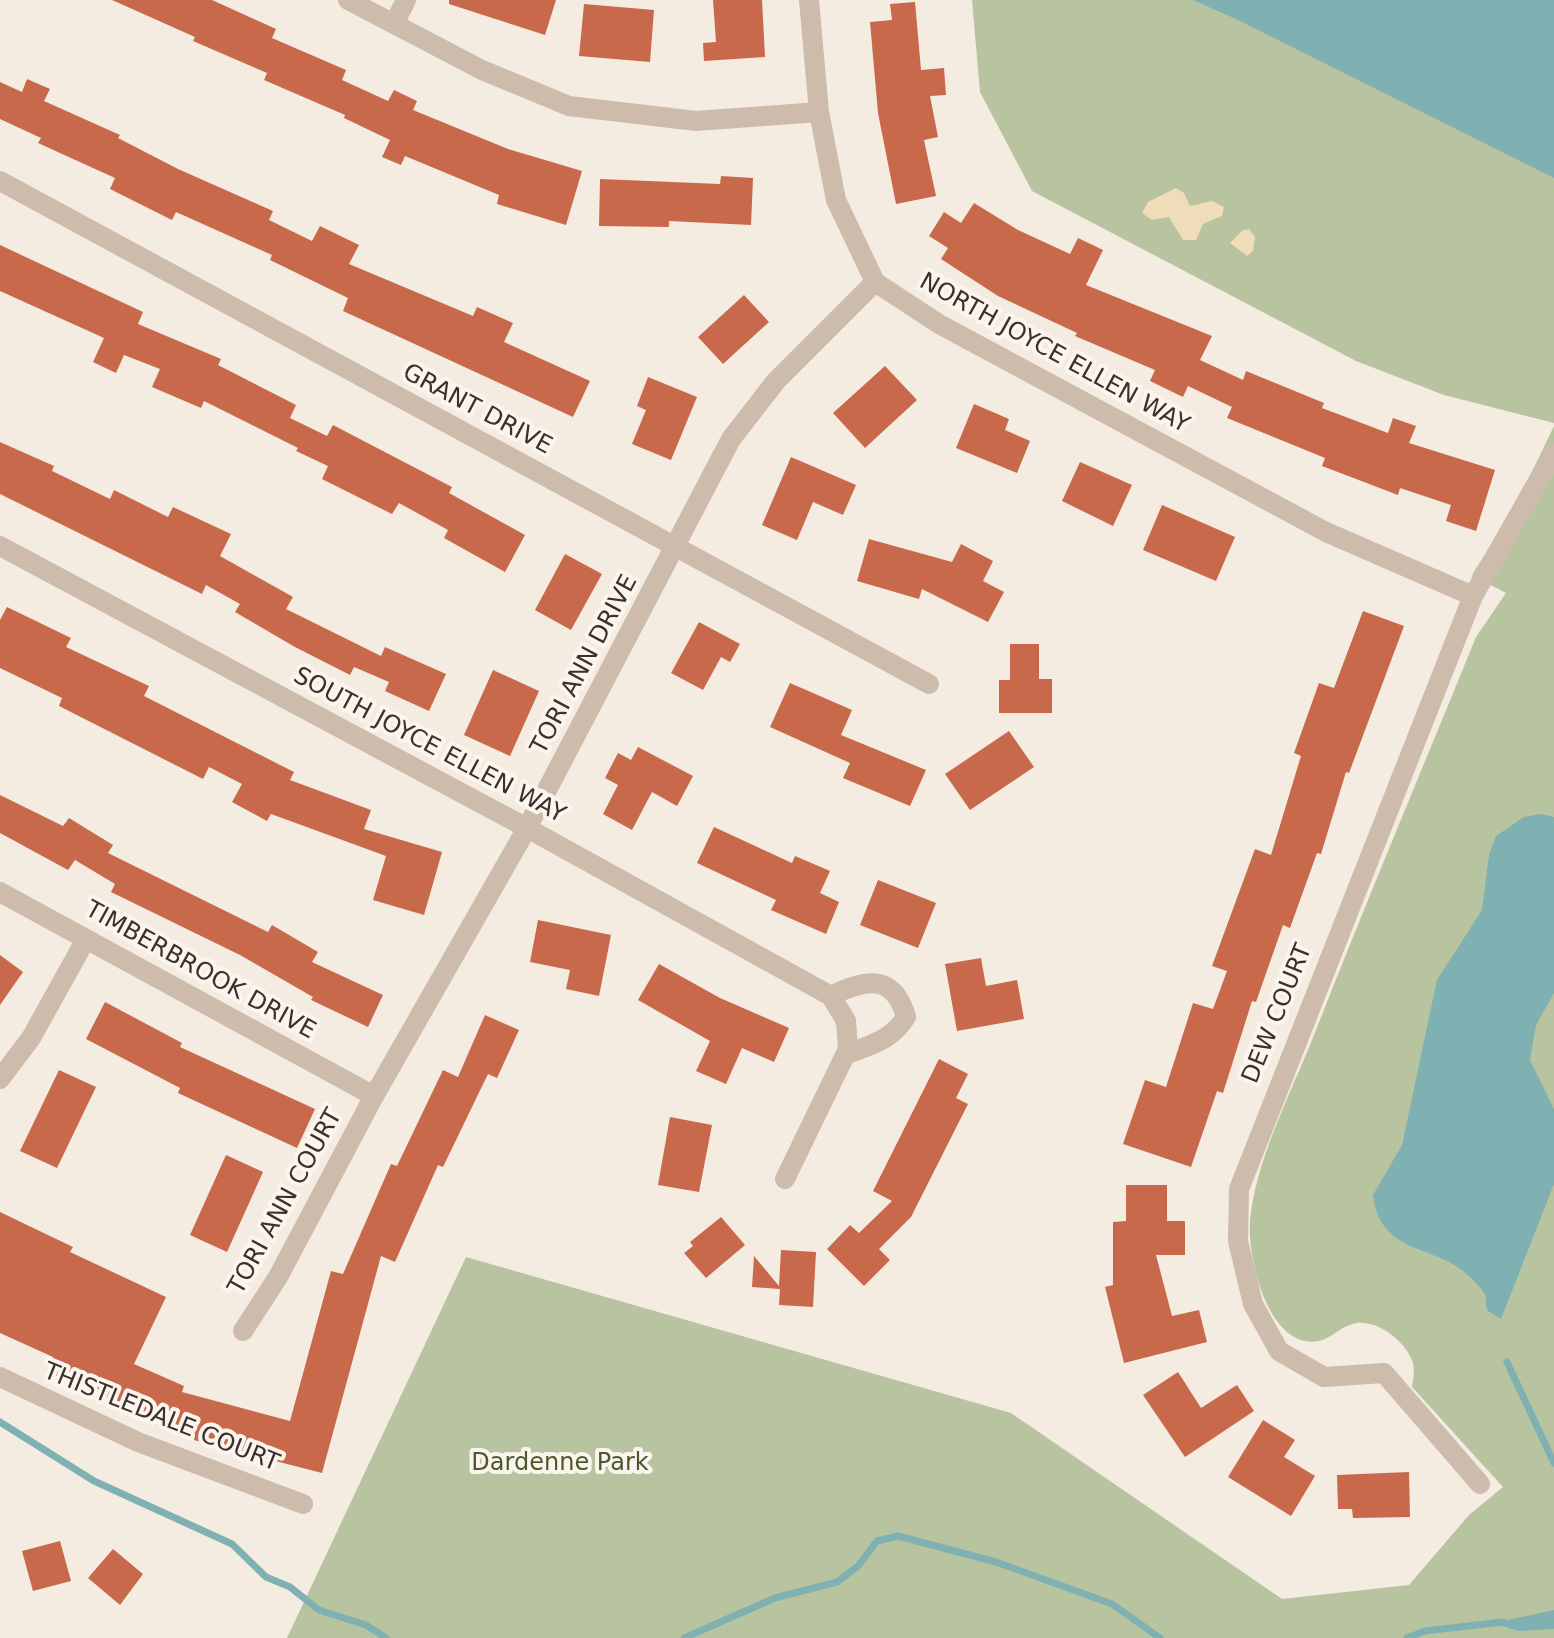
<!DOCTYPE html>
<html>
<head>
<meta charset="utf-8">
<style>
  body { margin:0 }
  canvas { display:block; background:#f4ebe1 }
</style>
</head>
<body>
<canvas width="1554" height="1638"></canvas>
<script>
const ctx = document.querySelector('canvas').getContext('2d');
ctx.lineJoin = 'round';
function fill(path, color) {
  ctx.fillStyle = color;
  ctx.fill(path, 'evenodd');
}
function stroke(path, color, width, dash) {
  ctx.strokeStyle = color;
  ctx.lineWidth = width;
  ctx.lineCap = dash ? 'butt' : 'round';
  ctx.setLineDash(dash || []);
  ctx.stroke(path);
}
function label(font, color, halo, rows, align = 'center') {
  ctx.font = font + ' "DejaVu Sans",sans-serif';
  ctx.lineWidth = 8;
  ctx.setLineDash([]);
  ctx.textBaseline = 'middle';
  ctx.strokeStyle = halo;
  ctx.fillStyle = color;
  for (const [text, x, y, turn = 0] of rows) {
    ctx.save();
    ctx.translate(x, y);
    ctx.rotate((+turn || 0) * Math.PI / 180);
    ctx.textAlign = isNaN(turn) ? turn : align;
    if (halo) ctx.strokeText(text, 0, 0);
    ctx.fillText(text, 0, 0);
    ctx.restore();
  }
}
fill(new Path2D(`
  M972,0H1554V423L1444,395L1356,361L1032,191L980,92Z
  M1554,426V1638H287L466,1257L1011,1413L1282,1599L1409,1585L1469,1515L1503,1487L1412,1387C1413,1380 1415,1369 1413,1363C1407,1342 1378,1320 1357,1323C1343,1325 1336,1334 1325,1339C1293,1351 1273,1320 1263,1295C1254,1271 1247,1238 1251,1212C1260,1151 1291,1093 1314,1035C1366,902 1422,770 1476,637L1506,593L1472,575L1516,505Z`), '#b8c4a0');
fill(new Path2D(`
  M1176,188L1184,193L1190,206L1212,201L1224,207L1222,216L1203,224L1196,240H1183L1169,217L1152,220L1142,213L1148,202Z
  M1249,229L1255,237L1253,251L1247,256L1230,243L1243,230Z`), '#efdcb8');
fill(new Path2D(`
  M1193,0H1554V178L1236,19Z
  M1541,814L1554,817V993L1536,1025L1530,1060L1554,1109V1184L1501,1319L1488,1311C1484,1305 1488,1299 1484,1293C1481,1287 1469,1276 1463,1271C1429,1244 1380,1253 1373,1195L1402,1145L1437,980L1482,910L1489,855L1496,836L1524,817Z
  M1554,1610V1629L1518,1631L1494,1623Z`), '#7fb0b2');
stroke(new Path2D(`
  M1507,1362L1554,1463
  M0,1422L94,1481L232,1544L266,1577L290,1587L319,1610L366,1625L386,1638
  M684,1638L775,1598L837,1582L858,1566L877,1541L898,1536L996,1562L1112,1604L1160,1638
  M1407,1638L1425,1631L1503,1622`), '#7fb0b2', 7);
fill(new Path2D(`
  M112,0H212L276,29L272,38L346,70L342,80L388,101L394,90L417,101L413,110L508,149L582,171L566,225L497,204L499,195L405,156L401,165L382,157L390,140L344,118L345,115L264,80L267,73L193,41L195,37Z
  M449,0H556L545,35L449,4Z
  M713,0H762L765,57L704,61L703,43L716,42Z
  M915,2L921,70L944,68L946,95L930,96L938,137L924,140L936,196L896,204L878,113L870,22L892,20L890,4Z
  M584,4L654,10L650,62L579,56Z
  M27,79L50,89L44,101L120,135L118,138L178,169L273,211L269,220L312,241L320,226L359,245L349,264L473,316L477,307L513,323L504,342L590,381L573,417L343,311L348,298L270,260L272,255L176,212L172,220L110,189L115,178L38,143L41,138L0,119V82L22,92Z
  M721,176L753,178L751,225L669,221V227L599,226L600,179L720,184Z
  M974,203L1018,230L1070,254L1078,238L1103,250L1086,285L1212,336L1200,360L1243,380L1246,371L1324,403L1322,408L1388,433L1393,418L1416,426L1409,443L1495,470L1476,531L1446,521L1451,505L1400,488L1398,495L1322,466L1325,458L1227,418L1232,407L1188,386L1183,397L1150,381L1155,370L1075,336L1077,333L998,296L941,259L948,248L929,236L944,212L961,223Z
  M0,245L143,312L138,324L221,359L218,365L296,405L290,418L327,436L333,425L452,487L449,493L525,535L505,572L444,538L448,530L399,503L392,514L322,479L328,466L296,451L298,448L204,401L201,408L152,387L160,369L124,355L116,373L93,362L104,338L0,291Z
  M744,295L769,322L723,364L698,337Z
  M885,366L917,400L865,448L833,413Z
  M648,377L697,397L671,460L632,444L646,410L637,406Z
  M974,404L1009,419L1005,430L1030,441L1017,473L956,448Z
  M0,442L54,466L52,471L110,499L114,490L168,517L173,507L231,534L220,556L293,597L286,609L381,656L385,647L446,674L429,711L385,691L389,682L354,667L350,675L295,647L235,612L240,604L206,585L202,594L0,494Z
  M791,457L856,485L843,515L813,502L797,540L762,525Z
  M1080,462L1132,485L1113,526L1062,501Z
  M1162,505L1235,537L1216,581L1143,550Z
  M869,539L952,562L961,544L993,561L983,581L1004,592L988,622L922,589L919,599L857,581Z
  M565,554L602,574L571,630L535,610Z
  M7,607L71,638L66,647L149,686L144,696L294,772L290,780L371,810L364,829L442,852L424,915L373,900L386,856L271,814L267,821L232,802L242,784L209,767L203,779L59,706L62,698L0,668V620Z
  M1363,611L1404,626L1349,773L1346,772L1321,854L1317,853L1290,928L1283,925L1256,1002L1252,1001L1223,1093L1217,1091L1191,1167L1123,1144L1145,1080L1166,1087L1193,1003L1213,1009L1227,971L1212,966L1255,849L1271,855L1301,756L1294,753L1319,683L1334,688Z
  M699,622L740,644L730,662L721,657L703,690L671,673Z
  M1010,644H1039V679H1052V713H999V680H1010Z
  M493,670L539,691L510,756L464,735Z
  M790,683L852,710L841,735L926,770L910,806L843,778L850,763L770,727Z
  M1009,731L1034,767L970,810L945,774Z
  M638,747L693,776L677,806L652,792L632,830L603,814L618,785L605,778L618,753L631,760Z
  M0,795L63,826L69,818L113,845L108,853L268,932L272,925L318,952L312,962L383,995L368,1027L311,1000L313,997L240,955L111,892L115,884L75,860L68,870L0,833Z
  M714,827L792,863L795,856L830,871L820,893L839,902L826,934L771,910L776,900L697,863Z
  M878,880L936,903L918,948L860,925Z
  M538,920L611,935L599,996L566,989L570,970L530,962Z
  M0,955L23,972L0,1005Z
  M981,958L986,986L1017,980L1024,1019L957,1031L945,964Z
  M659,964L720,998L789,1028L774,1062L742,1048L726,1084L696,1071L710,1041L638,1000Z
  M105,1002L182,1043L180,1047L315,1109L297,1148L178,1093L180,1088L86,1039Z
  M485,1015L519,1030L497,1078L488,1074L443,1167L438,1165L395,1262L381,1256L322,1473L194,1440L195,1436L47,1372L53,1357L0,1333V1212L73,1247L70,1252L166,1297L134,1364L184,1386L182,1392L290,1421L331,1271L343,1274L391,1164L397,1166L443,1070L458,1077Z
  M939,1059L968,1074L956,1098L968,1104L911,1217L879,1249L890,1260L864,1286L827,1249L850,1225L859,1233L892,1201L873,1191Z
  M59,1070L96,1087L57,1168L20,1151Z
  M670,1117L712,1125L699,1192L658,1185Z
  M226,1155L263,1172L227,1252L190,1235Z
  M1126,1185H1167V1221H1185V1255H1156L1172,1316L1199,1310L1207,1342L1124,1363L1105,1287L1113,1285V1222L1126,1221Z
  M721,1217L745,1245L706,1278L684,1253L693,1246L690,1242Z
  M781,1250L816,1252L813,1307L779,1305L780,1289L752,1287L754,1256L779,1286Z
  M1178,1372L1201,1408L1237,1385L1254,1411L1185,1457L1143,1395Z
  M1263,1420L1295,1440L1284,1457L1315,1476L1291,1516L1228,1477Z
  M1409,1472L1410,1517L1353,1518L1352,1509H1338L1337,1475Z
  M60,1541L71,1581L33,1591L22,1551Z
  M113,1549L143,1574L120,1605L88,1578Z`), '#c8694b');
stroke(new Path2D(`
  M348,0L482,70L569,106L696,121L819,112
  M809,0L819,112L836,200L875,282L939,324L1326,532L1473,596
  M394,24L406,0
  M0,181L929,684
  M0,546L527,828L831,996L846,1021L848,1049L785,1179
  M0,892L374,1096
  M831,996C865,979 894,973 906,1017C891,1041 870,1045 845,1055
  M0,1079L31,1038L86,939
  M243,1331L278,1277L374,1096L527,828L731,439L776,381L875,282
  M0,1377L138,1442L303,1504
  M1480,1484L1384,1373L1324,1377L1279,1351L1253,1304L1238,1241L1239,1189L1473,596L1554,453`), '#cdbbac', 20);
label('24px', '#3b302b', '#fbf5ee', [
  ["NORTH JOYCE ELLEN WAY",1054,354,29],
  ["GRANT DRIVE",477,410,28],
  ["TORI ANN DRIVE",585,665,-62],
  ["SOUTH JOYCE ELLEN WAY",429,746,28],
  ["TIMBERBROOK DRIVE",200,971,29],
  ["DEW COURT",1278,1014,-68],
  ["TORI ANN COURT",286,1202,-61],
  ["THISTLEDALE COURT",161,1418,22]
]);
label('24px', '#4a5a2e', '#fbf5ee', [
  ["Dardenne Park",560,1464]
]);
</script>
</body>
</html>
